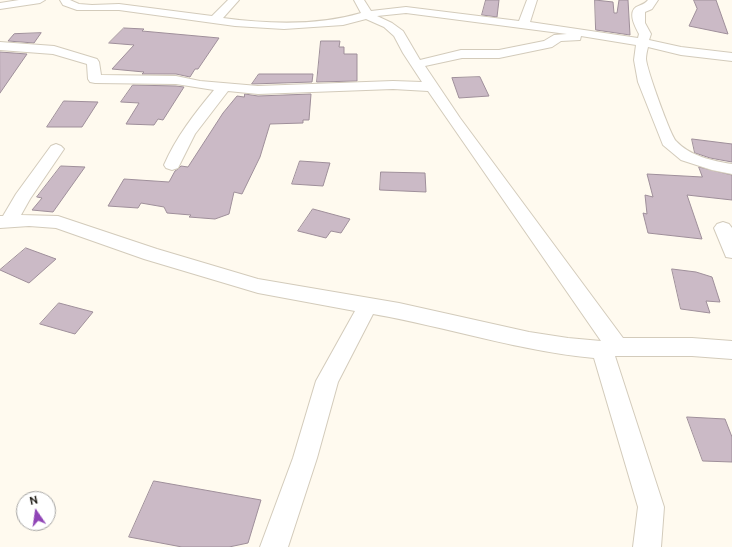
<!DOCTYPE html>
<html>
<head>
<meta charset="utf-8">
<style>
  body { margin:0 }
  #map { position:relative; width:732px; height:547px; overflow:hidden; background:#fffaef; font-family:Ubuntu,sans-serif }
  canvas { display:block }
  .north { position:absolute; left:16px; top:491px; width:40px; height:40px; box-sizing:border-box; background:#fff; border:1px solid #a5a4a2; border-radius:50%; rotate:347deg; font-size:11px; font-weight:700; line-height:16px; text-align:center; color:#1f1c16 }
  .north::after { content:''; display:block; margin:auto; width:14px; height:18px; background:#8f44b6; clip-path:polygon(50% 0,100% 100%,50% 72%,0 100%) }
</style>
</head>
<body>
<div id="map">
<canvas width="732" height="547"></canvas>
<div class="north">N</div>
</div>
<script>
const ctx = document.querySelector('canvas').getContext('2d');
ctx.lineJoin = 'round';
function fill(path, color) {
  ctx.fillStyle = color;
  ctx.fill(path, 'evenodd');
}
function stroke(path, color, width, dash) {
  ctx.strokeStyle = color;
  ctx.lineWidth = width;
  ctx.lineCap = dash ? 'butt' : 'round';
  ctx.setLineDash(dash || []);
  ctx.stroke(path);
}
const building = new Path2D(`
  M486,0H499L497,17L482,15Z
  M595,0L613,2L614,13H617L619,0H628L630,35L596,30Z
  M694,0H716L728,34L689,26L697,9Z
  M124,28L144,29L142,31L219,38L198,69H195L190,77L176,74H142L144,72L112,69L134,45L109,43Z
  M41,33L34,43L8,41L14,34Z
  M321,41H340L339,47H344V54H357V81L317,82Z
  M0,52L27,54L0,93Z
  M259,74H313L312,82L252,84Z
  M480,77L489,96L459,98L452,78Z
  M133,85L176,86L184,87L163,120L158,119L154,125L126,124L139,103L121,102Z
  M245,94L258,96L311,94L309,120H303V123L270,124L260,157L242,194L234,192L229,214L215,219L189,217L191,215L167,213L164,207L141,203L138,208L108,206L124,179L169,182L175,171L178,169L181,166L188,167L223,113L237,96L244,97Z
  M64,101L98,102L82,127H47Z
  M692,139L732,144V162L710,158L695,153Z
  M300,161L330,163L323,186L292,184Z
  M61,166L85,167L53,212L32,210L42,198L37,197Z
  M699,167L732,175V200L687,195L702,239L648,233L643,213L647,214L645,195L653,197L647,174L702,177Z
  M381,172L425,173L426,192L380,190Z
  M313,209L350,219L341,233L331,231L326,238L298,231Z
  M26,248L56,259L29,283L0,270Z
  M672,269L696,272L712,277L720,302L706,301L710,313L681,309Z
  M59,303L93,312L75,334L40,324Z
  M687,417L725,419L732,437V462L703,461Z
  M154,481L261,500L248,543L229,547H182L129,537Z`);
fill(building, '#cbbac6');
stroke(building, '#9f8f9a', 1);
const street = new Path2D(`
  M19,0H45L40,3L0,9V3Z
  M60,0H70L79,4L92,5L119,4L212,16L228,0H239L223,18C268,24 317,26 361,13L354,0H364L371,11L406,7L519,21L527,0H537L530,22L638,38L639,34C636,28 629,16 634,9C637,5 643,6 648,0H658L652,9L645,12V23L651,34L649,40L681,47L732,53V61L681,55L648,47C647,51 646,55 646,59C647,70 670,134 676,141C690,156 712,161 732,164V174L712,170L681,160L663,145L638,82L634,60L636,45L581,36L580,40L561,41L552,47L499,58H462L425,66L460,118L623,338H692L732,341V359L692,356H615L664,507L661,547H633L638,507L594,358C519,351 447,327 373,314L338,382L317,458L288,547H260L293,458L316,381L355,311L258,293L144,259L56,228L29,226L0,228V216H3L16,194L51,146L56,144L61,146L64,149L30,199L21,215L58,216L157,249L258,279L399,303L529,332L568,338L601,341L428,91L393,89L258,94L228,91L195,134L178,168L172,170L166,168L164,165C176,137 195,113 214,90L176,84L95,83L90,82L88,79L87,64L53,54L0,50V42L54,46L97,59L99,62L101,75L176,76L200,81L258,86L393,81L422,82L403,53L394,36L384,27L366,19L343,25L284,29L235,26L119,10H77L63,5ZM406,13L567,34L554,35L544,41L499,50H461L420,60L403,31L392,23L377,16Z
  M723,222L729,224L732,228V258L726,257L714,228L717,224Z`);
stroke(street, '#d3cbbb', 2);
fill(street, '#fff');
</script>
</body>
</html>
